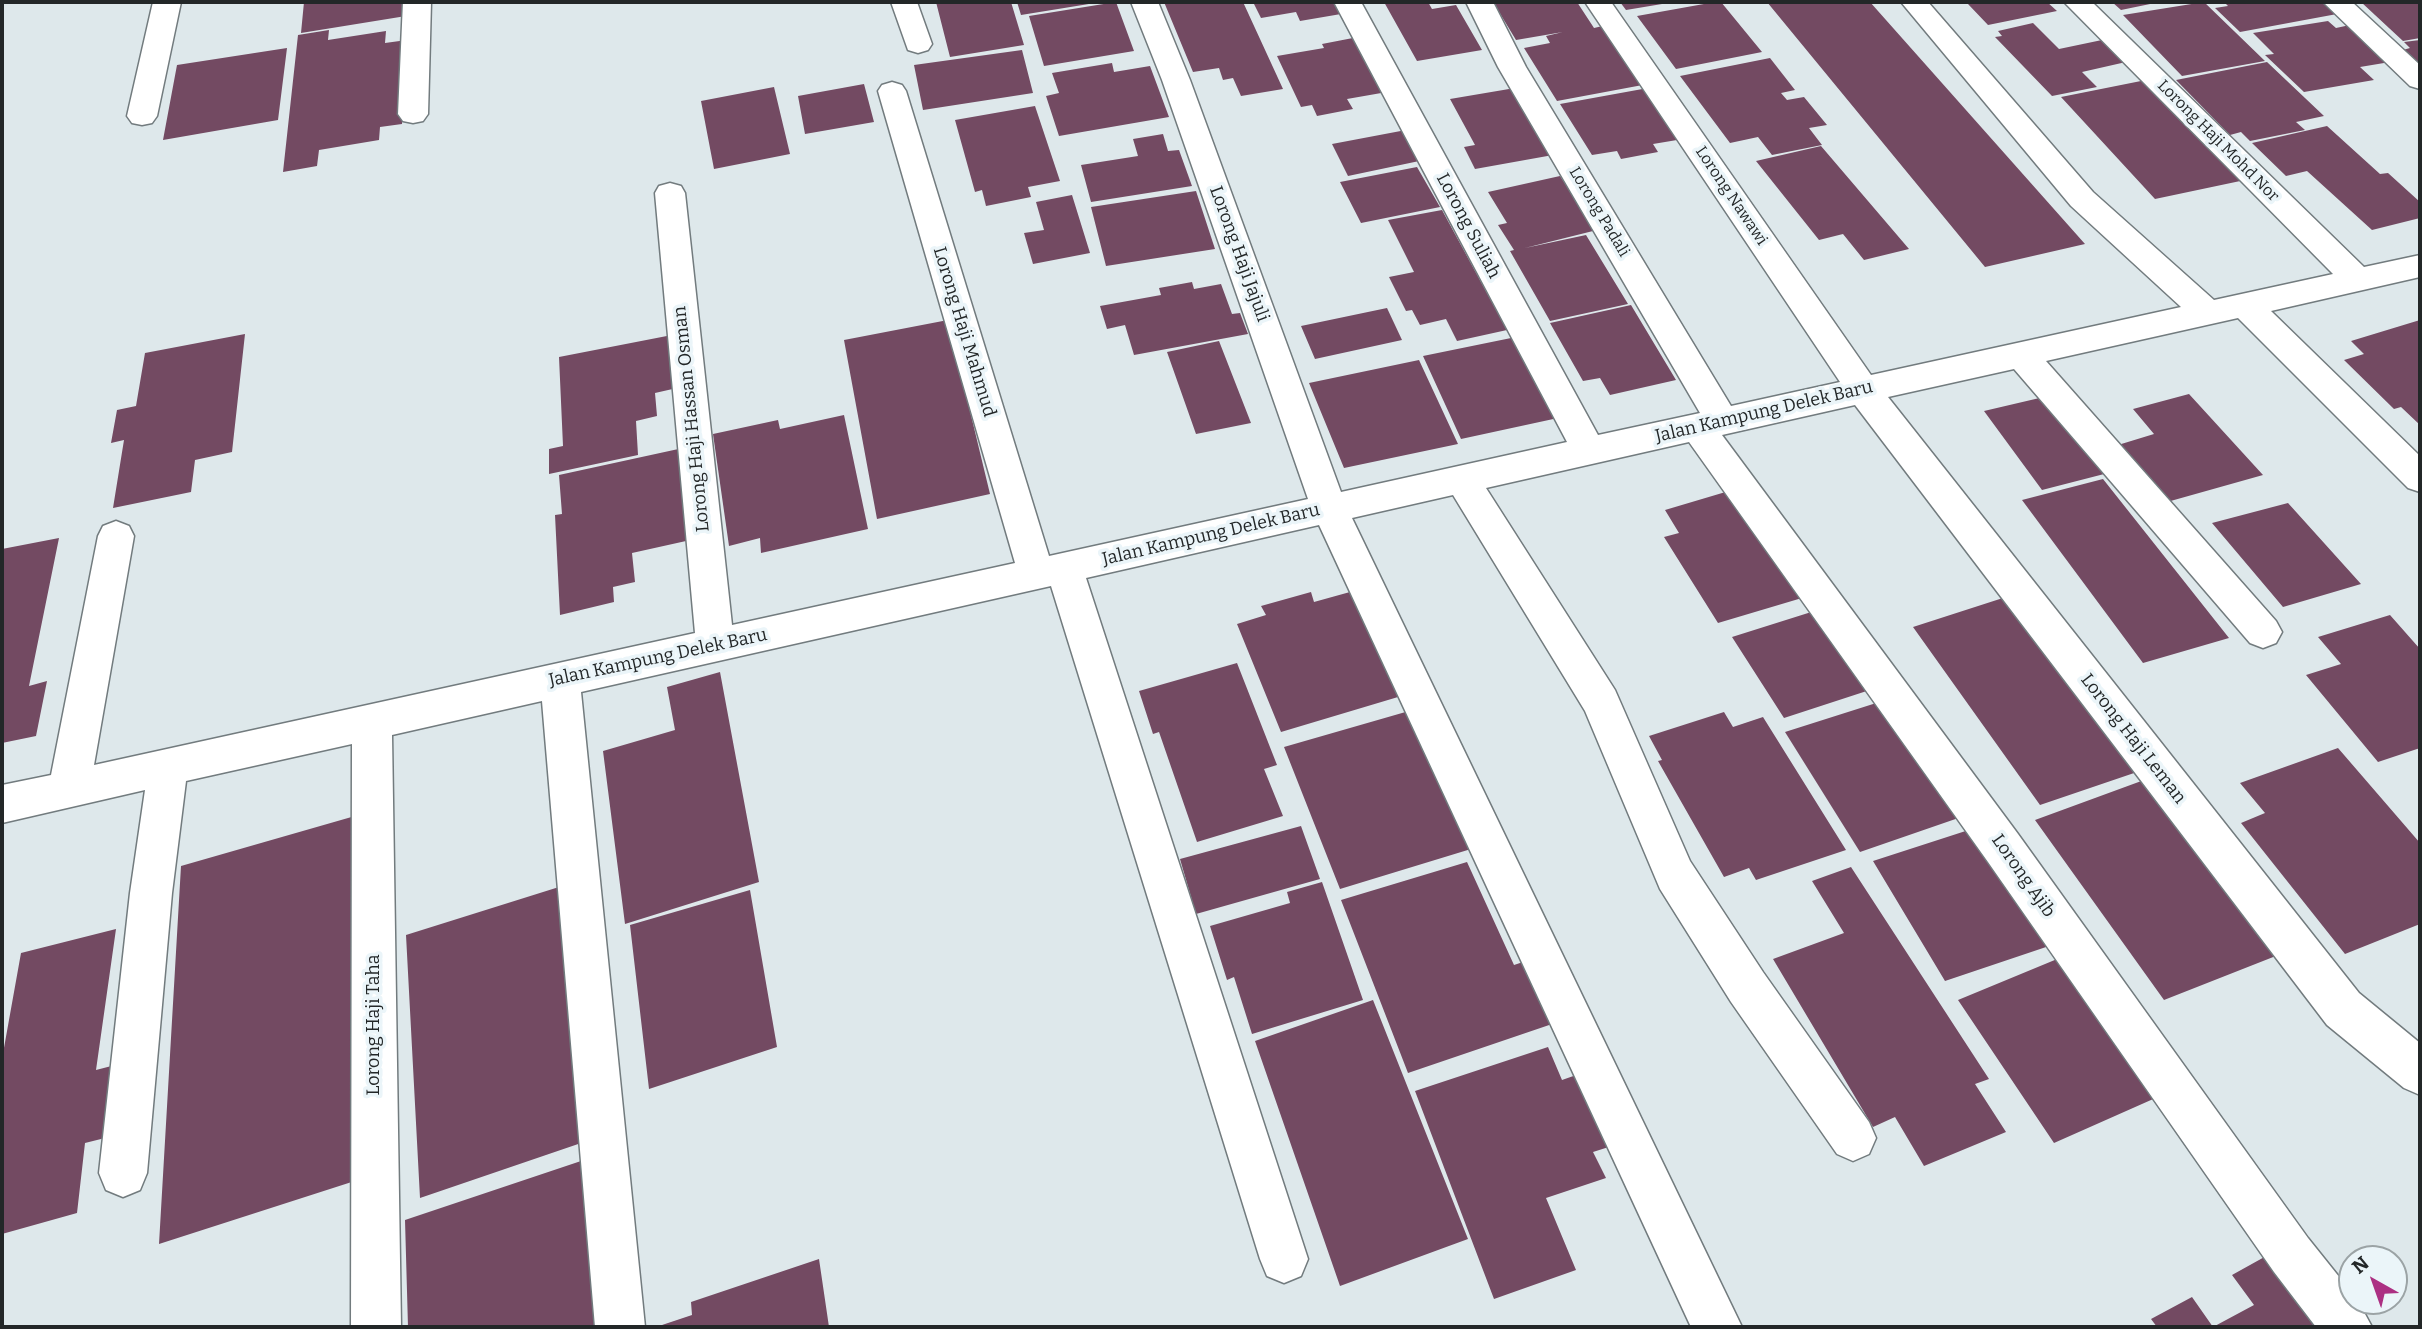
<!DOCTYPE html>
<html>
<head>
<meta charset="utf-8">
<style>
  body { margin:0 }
  #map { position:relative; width:2422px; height:1329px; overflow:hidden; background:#dee8eb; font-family:Bitter,serif }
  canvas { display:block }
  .frame { position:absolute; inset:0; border:4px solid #232728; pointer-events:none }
  .north { position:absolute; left:2338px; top:1245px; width:70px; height:70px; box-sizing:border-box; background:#ebf5f9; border:2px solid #9ba3a5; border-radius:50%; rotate:320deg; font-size:19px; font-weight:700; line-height:28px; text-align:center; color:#232728 }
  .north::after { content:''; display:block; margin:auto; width:24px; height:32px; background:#ac3083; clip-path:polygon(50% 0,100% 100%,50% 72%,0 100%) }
</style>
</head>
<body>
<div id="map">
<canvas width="2422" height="1329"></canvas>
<div class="frame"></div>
<div class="north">N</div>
</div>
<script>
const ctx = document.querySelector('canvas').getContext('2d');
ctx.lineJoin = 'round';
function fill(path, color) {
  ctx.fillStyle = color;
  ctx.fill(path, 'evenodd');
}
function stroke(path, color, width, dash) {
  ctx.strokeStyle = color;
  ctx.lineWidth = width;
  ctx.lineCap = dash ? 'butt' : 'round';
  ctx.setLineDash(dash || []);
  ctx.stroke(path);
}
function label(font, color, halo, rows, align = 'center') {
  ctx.font = font + ' Bitter,serif';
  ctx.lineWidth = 7;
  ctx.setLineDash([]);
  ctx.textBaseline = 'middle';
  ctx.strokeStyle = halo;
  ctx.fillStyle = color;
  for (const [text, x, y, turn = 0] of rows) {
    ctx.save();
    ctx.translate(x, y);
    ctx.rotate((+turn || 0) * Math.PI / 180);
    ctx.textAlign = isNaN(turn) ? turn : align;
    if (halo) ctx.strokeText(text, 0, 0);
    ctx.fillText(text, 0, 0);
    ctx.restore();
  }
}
fill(new Path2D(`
  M304,2H407L406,16L301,33Z
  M936,2H1011L1024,45L950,57Z
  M1017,2H1094L1095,3L1021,15Z
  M1116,2L1134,51L1044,66L1029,16Z
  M1164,2H1243L1283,89L1241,96L1233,78L1223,80L1219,68L1193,72Z
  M1253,2H1334L1341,14L1300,21L1296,12L1261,18Z
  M1384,2H1428L1432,9L1456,5L1482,50L1417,61Z
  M1493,2H1577L1594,28L1607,25L1648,84L1557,101L1524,48L1550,43L1546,36L1563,32L1516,40Z
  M1620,2H1668V3L1626,10Z
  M1715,2H1721L1762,52L1676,69L1637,16Z
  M1767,2H1870L2085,244L1985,267Z
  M1979,2H2047L2057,11L1988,25L1968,4Z
  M2112,2H2155V3L2121,10Z
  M2204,2L2265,61L2182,76L2123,15Z
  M2224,2H2323L2337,14L2240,32L2215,8L2228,6Z
  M2361,2H2420V38L2403,41Z
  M2328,21L2336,28L2350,25L2390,62L2360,67L2374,80L2304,92L2265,55L2274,54L2253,33Z
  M2033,23L2059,49L2102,40L2126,62L2082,72L2097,87L2052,96L1995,37L2002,36L1998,31Z
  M329,30L328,40L386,31L385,43L407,40L402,124L380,127L379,140L319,150L317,166L283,172L298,35Z
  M1358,37L1387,92L1347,99L1353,109L1317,116L1312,105L1301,107L1277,56L1324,48L1322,44Z
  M2420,40V65L2403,50L2410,48L2404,42Z
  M287,48L278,120L163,140L177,65Z
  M1022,50L1033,93L923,110L914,65Z
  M1770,58L1795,90L1781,93L1787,100L1804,97L1827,125L1809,128L1822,145L1772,155L1758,137L1730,143L1680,76Z
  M2267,62L2324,116L2296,122L2305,130L2250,141L2241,132L2230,135L2176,80Z
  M1112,63L1114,72L1150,66L1169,117L1059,136L1046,96L1059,93L1052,73Z
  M2146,80L2245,180L2155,199L2061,97Z
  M864,84L874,122L805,134L798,96Z
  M774,87L790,154L714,169L701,101Z
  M1515,88L1553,155L1475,169L1464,147L1475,145L1450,99Z
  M1648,88L1683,139L1653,144L1658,152L1621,159L1617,151L1592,155L1560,104Z
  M1035,106L1060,181L1028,187L1031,197L986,206L982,190L975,192L955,120Z
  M2327,126L2380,174L2388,173L2420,202V218L2372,230L2307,171L2286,176L2252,143Z
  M1406,130L1424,160L1348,176L1332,144Z
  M1163,134L1168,151L1179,150L1192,186L1091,202L1081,165L1138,156L1133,139Z
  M1821,146L1909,249L1864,260L1843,234L1819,240L1756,161Z
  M1417,167L1440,207L1361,223L1340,182Z
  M1560,176L1597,230L1525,248L1586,235L1628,304L1550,321L1510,251L1514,250L1498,225L1507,223L1488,192Z
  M1196,191L1215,249L1106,266L1091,207Z
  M1072,195L1090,253L1033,264L1024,233L1044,230L1036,202Z
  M1442,210L1507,330L1457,341L1446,319L1420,325L1412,310L1406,311L1389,277L1414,272L1388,220Z
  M1192,282L1194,289L1221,284L1232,314L1240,313L1248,334L1134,355L1125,325L1107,329L1100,306L1161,295L1159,288Z
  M1631,305L1676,380L1610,395L1600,378L1583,381L1550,323Z
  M1387,308L1402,340L1315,359L1301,326Z
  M948,320L990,494L877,519L844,340Z
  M2420,320V425L2401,407L2394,409L2344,360L2364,354L2351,341Z
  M245,334L232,452L195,460L191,492L113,508L124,440L111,443L117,410L136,406L145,353Z
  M672,335L677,388L655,393L657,416L636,421L638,455L549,474V449L563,446L559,357Z
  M1516,337L1558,418L1461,439L1423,356Z
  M1219,341L1251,423L1196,434L1167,352Z
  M1419,360L1458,444L1344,468L1309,383Z
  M2189,394L2263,475L2167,502L2118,445L2154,434L2133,409Z
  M2048,396L2108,473L2042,490L1984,411Z
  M844,415L868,529L761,553L760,538L729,546L713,434L778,420L780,429Z
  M683,448L695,539L632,553L635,582L613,587L614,602L560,615L555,515L562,514L559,475Z
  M2103,479L2229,638L2143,663L2022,500Z
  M1739,488L1812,595L1718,623L1664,537L1679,533L1665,510Z
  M2288,503L2361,584L2283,607L2212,523Z
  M59,538L29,686L47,681L36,736L2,743V549Z
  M1311,592L1314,602L1350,592L1398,697L1281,732L1237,624L1266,615L1261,606Z
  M2006,597L2140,771L2040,805L1913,627Z
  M1824,608L1879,687L1784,718L1732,637Z
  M2390,615L2420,649V748L2378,762L2306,675L2341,664L2318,637Z
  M1237,663L1277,765L1264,769L1283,816L1197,842L1159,732L1153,734L1139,691Z
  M720,672L759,882L625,924L603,751L675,730L667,687Z
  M1892,698L1970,814L1860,852L1785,732Z
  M1409,711L1471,849L1340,889L1284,747Z
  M1724,712L1733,727L1763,717L1846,850L1756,880L1749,868L1724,877L1658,761L1662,760L1649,736Z
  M2338,748L2420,843V924L2345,954L2241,823L2265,813L2240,783Z
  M2155,776L2291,950L2164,1000L2035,820Z
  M355,816L361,1179L159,1244L181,866Z
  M1301,826L1320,879L1196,914L1180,859Z
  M1978,827L2055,944L1945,981L1873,861Z
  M1467,862L1514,965L1529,960L1558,1022L1408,1073L1341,900Z
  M1851,867L1989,1079L1975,1084L2006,1132L1924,1166L1895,1117L1873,1127L1773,959L1844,933L1812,881Z
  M1322,882L1363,1000L1252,1034L1234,977L1227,980L1210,926L1290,903L1287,892Z
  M559,887L587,1141L420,1198L406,935Z
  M750,890L777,1047L649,1089L630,925Z
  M116,929L96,1070L127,1062L117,1135L85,1143L77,1213L2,1234V1059L21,953Z
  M2062,957L2160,1096L2054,1143L1958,1000Z
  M1373,1000L1468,1239L1340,1286L1255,1041Z
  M1548,1047L1562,1080L1582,1073L1615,1145L1593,1152L1606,1178L1546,1198L1576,1270L1494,1299L1415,1091Z
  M584,1160L600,1327H408L405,1220Z
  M2277,1250L2334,1327H2157L2151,1319L2192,1297L2213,1327L2254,1305L2232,1275Z
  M819,1259L829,1327H662V1325L692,1315L691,1302Z`), '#734a62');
const street = new Path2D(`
  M153,2H181L157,116L152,123L142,125L132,123L127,116Z
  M403,2H431L428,114L423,121L413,123L403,121L398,114Z
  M891,2H917L932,44L928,50L918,53L908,50Z
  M1131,2H1158L1190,80L1341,492L1567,442L1334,2H1361L1598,435L1700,413L1498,67L1466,2H1493L1526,67L1731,406L1840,382L1585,2H1611L1871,375L2181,307L2071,206L1901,2H1928L2093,192L2214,300L2333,274L2064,2H2092L2364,267L2420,255V277L2271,311L2420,456V492L2408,488L2238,318L2046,361L2276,621L2282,632L2276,643L2263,648L2250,643L2014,369L1888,397L2359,993L2420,1043V1095L2404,1088L2327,1025L1855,405L1722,435L2018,834L2308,1238L2352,1293V1301H2358L2372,1327H2316L2274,1272L1988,862L1689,442L1486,488L1615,690L1690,861L1763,972L1869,1122L1876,1138L1869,1154L1853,1161L1837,1154L1731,1002L1660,889L1585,711L1453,495L1352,518L1742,1327H1691L1319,525L1086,578L1308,1259L1301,1276L1284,1283L1267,1276L1260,1259L1051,586L581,692L645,1327H595L542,701L392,735L401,1327H351L352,744L186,781L172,893L147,1173L140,1190L123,1197L106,1190L99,1173L130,893L145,790L2,823V785L51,775L98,536L103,526L116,521L129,526L134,536L94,765L695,633L655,193L659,186L670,183L681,186L685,193L732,625L1015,563L878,91L882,85L892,82L902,85L906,91L1049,556L1308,499L1162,80Z
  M2323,2H2352L2420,65V89L2410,86Z`);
stroke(street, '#727b7e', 3);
fill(street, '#fff');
label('16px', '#232728', '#ebf5f9', [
  ["Lorong Haji Mohd Nor",2218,141,45],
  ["Lorong Nawawi",1731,196,56],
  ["Lorong Padali",1599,212,59]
]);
label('18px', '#232728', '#ebf5f9', [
  ["Lorong Suliah",1468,226,62],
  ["Lorong Haji Jajuli",1239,254,70],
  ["Lorong Haji Mahmud",964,332,73],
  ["Jalan Kampung Delek Baru",1764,412,-13],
  ["Lorong Haji Hassan Osman",692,419,-96],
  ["Jalan Kampung Delek Baru",1211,535,-13],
  ["Jalan Kampung Delek Baru",658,658,-12],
  ["Lorong Haji Leman",2133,739,52],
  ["Lorong Ajib",2023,876,55],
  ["Lorong Haji Taha",374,1025,-90]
]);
</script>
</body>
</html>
